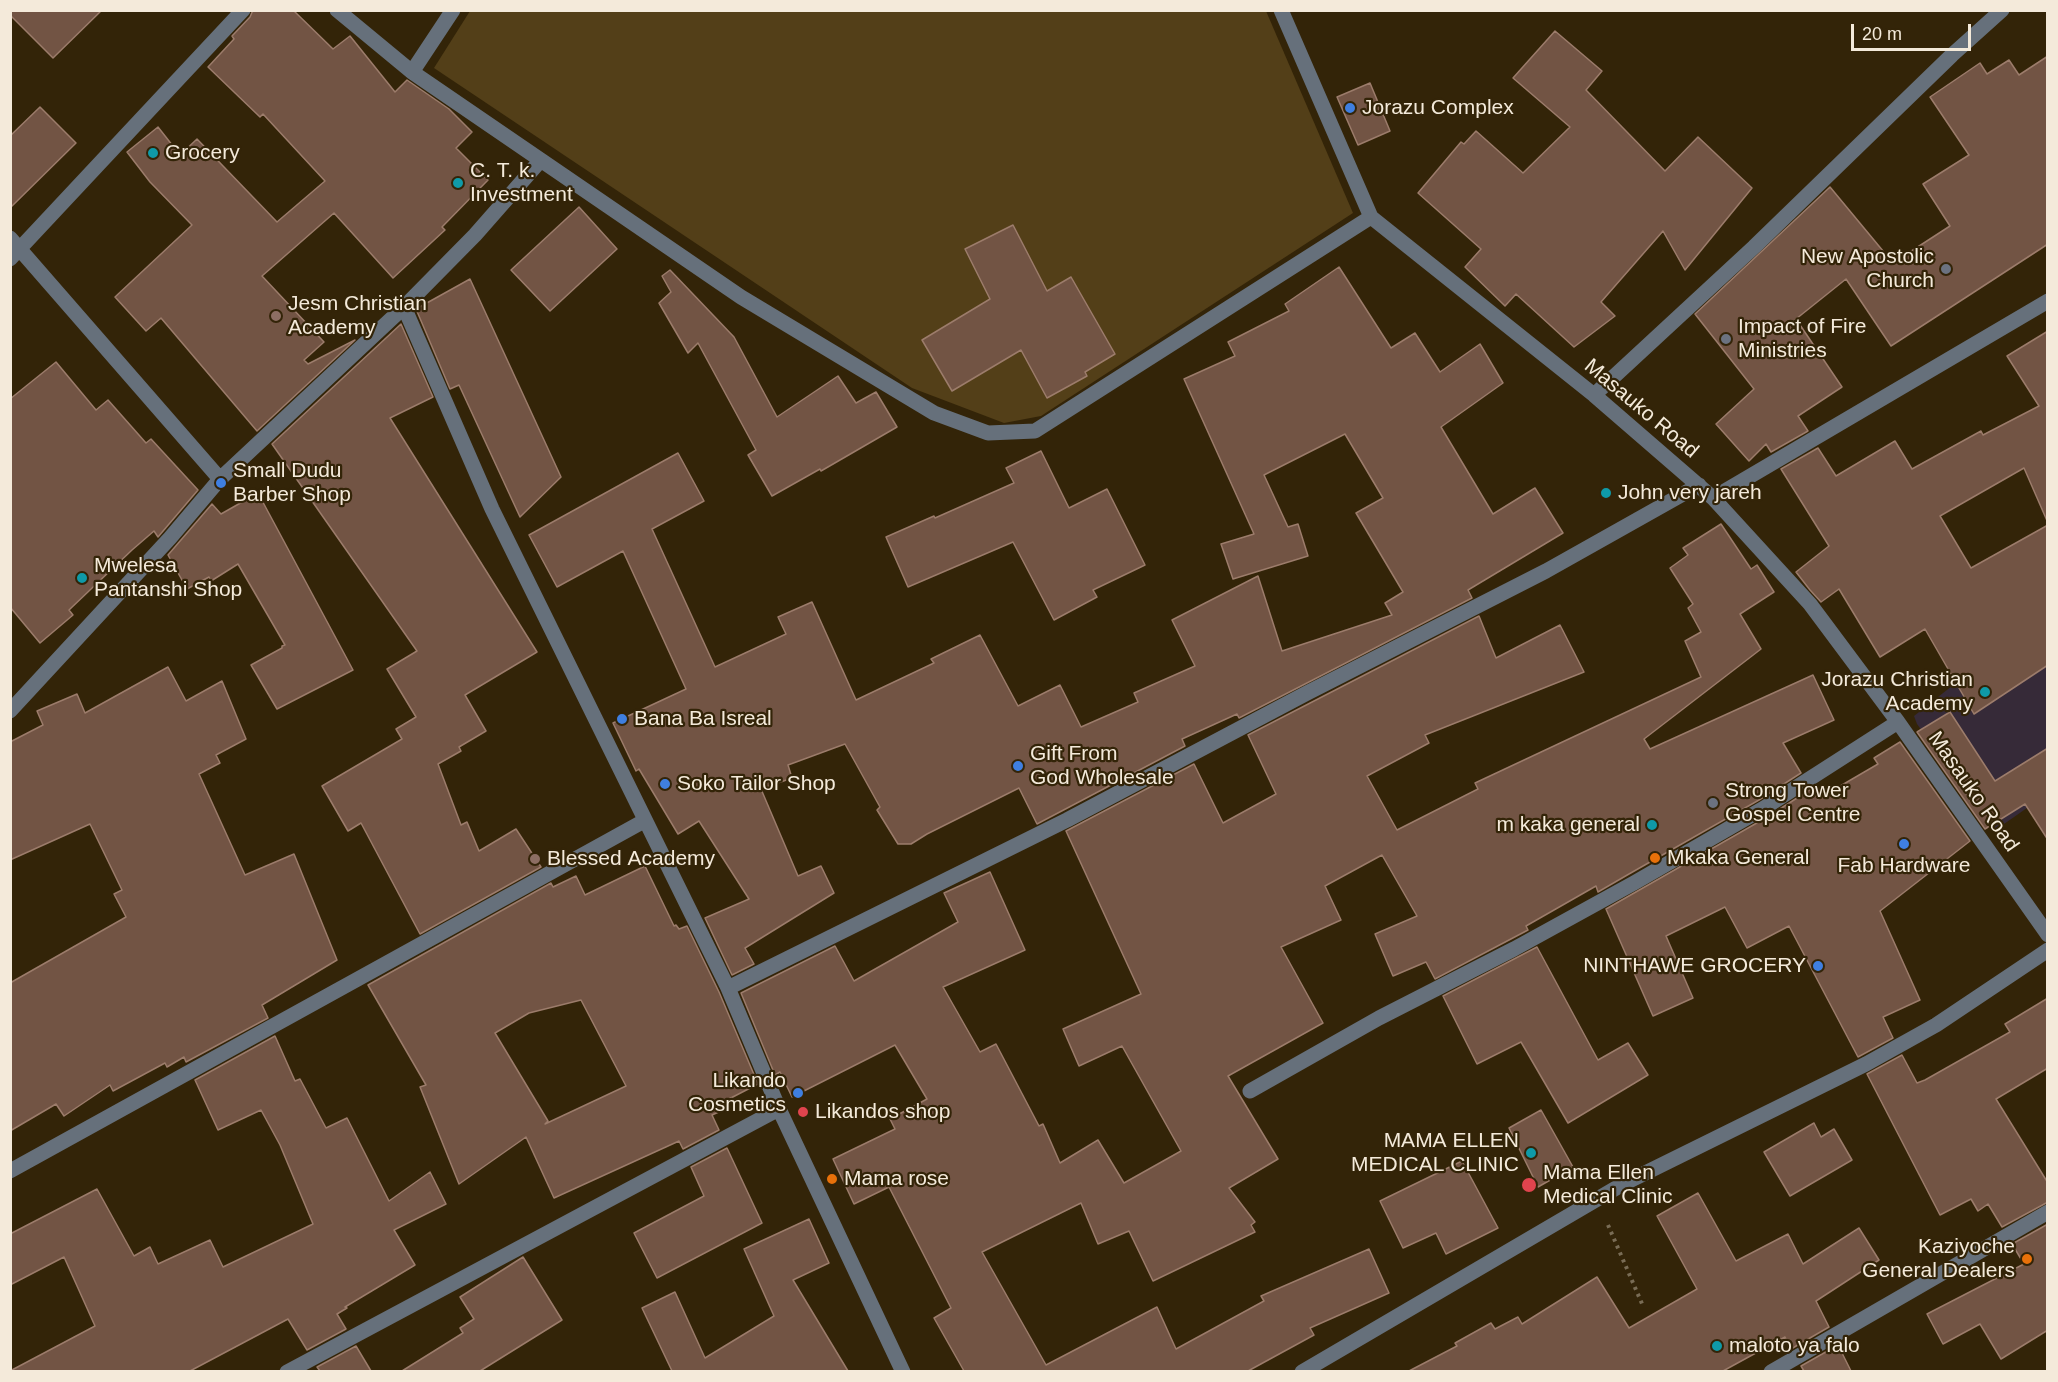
<!DOCTYPE html>
<html>
<head>
<meta charset="utf-8">
<style>
  body { margin:0 }
  #map { position:relative; width:2058px; height:1382px; overflow:hidden; background:#332408; font-family:Helvetica,sans-serif }
  canvas { display:block }
  .frame { position:absolute; inset:0; border:12px solid #f4eada; pointer-events:none }
  .scale { position:absolute; left:1851px; top:24px; width:120px; height:27px; box-sizing:border-box; border:3px solid #f4eada; border-top:0; padding-left:8px; font-size:18px; line-height:21px; white-space:nowrap; color:#f4eada; -webkit-text-stroke:4px #332408; paint-order:stroke }
</style>
</head>
<body>
<div id="map">
<canvas width="2058" height="1382"></canvas>
<div class="frame"></div>
<div class="scale">20 m</div>
</div>
<script>
const ctx = document.querySelector('canvas').getContext('2d');
ctx.lineJoin = 'round';
function fill(path, color) {
  ctx.fillStyle = color;
  ctx.fill(path, 'evenodd');
}
function stroke(path, color, width, dash) {
  ctx.strokeStyle = color;
  ctx.lineWidth = width;
  ctx.lineCap = dash ? 'butt' : 'round';
  ctx.setLineDash(dash || []);
  ctx.stroke(path);
}
function label(font, color, halo, rows, align = 'center') {
  ctx.font = font + ' Helvetica,sans-serif';
  ctx.lineWidth = 4.5;
  ctx.setLineDash([]);
  ctx.textBaseline = 'middle';
  ctx.strokeStyle = halo;
  ctx.fillStyle = color;
  for (const [text, x, y, turn = 0] of rows) {
    ctx.save();
    ctx.translate(x, y);
    ctx.rotate((+turn || 0) * Math.PI / 180);
    ctx.textAlign = isNaN(turn) ? turn : align;
    if (halo) ctx.strokeText(text, 0, 0);
    ctx.fillText(text, 0, 0);
    ctx.restore();
  }
}
fill(new Path2D(`
  M2047,620V794L1994,831L1917,724L1914,716L2029,625Z`), '#362a38');
fill(new Path2D(`
  M470,11H1266L1353,213L1041,416L1004,423L912,388L434,68Z`), '#533f18');
const building = new Path2D(`
  M10,10H102L53,58L10,15Z
  M253,10H293L333,49L350,36L395,92L407,80L449,109L472,132L456,148L488,180L442,227L445,230L393,278L334,213L262,276L324,342L304,360L308,364L355,340L257,431L161,318L146,331L115,297L192,225L150,182L127,152L158,127L180,155L197,139L277,222L325,181L263,114L260,117L208,67L234,39L232,36L250,17Z
  M1555,31L1602,71L1586,90L1665,171L1698,137L1752,188L1685,270L1663,231L1601,302L1615,316L1574,347L1516,294L1505,306L1465,267L1481,249L1418,193L1461,142L1464,144L1476,131L1523,173L1570,127L1513,78Z
  M2048,56V244L1891,346L1846,279L1796,319L1842,387L1798,416L1808,431L1771,452L1766,444L1749,461L1716,424L1754,389L1695,314L1830,187L1893,263L1950,226L1923,184L1969,155L1930,97L1980,63L1987,74L2009,60L2019,75Z
  M1370,83L1390,131L1358,145L1337,97Z
  M40,107L76,143L10,208V136Z
  M579,207L617,249L550,311L511,270Z
  M1013,225L1047,291L1071,277L1115,354L1085,372L1087,376L1047,398L1021,350L952,391L922,340L990,299L965,249Z
  M1339,267L1391,348L1415,333L1440,372L1480,344L1503,383L1441,427L1493,514L1535,488L1563,533L1468,590L1472,598L1239,718L1237,714L1182,739L1185,746L1037,824L1019,788L927,834L911,844H898L877,810L880,807L845,744L788,765L792,778L761,789L798,876L821,866L834,893L745,948L754,964L732,975L705,918L749,899L699,821L678,834L639,769L636,771L613,723L686,689L623,551L557,587L529,535L678,453L704,501L652,529L715,667L786,634L778,617L812,602L856,700L934,663L931,659L980,635L1018,706L1060,685L1081,727L1138,702L1134,693L1195,666L1172,620L1258,576L1282,651L1392,615L1385,603L1403,592L1356,513L1383,498L1345,434L1264,475L1288,527L1298,524L1308,556L1233,579L1221,544L1254,534L1184,379L1235,356L1228,342L1289,311L1285,304Z
  M670,270L734,337L777,417L838,376L856,403L876,392L897,427L821,471L820,469L772,496L748,455L756,450L698,343L688,353L659,303L671,292L662,276Z
  M470,279L561,477L520,517L459,385L450,389L416,309Z
  M401,324L433,397L390,418L537,652L465,695L486,731L459,747L461,751L438,764L461,825L467,822L479,851L516,829L541,867L420,934L361,823L348,831L322,786L402,739L396,729L416,717L387,669L417,651L272,444Z
  M2048,331V523L2024,468L1940,516L1971,568L2048,525V665L1974,714L1925,629L1880,657L1839,589L1821,602L1810,590L1796,572L1829,546L1781,469L1818,448L1836,476L1895,441L1912,469L1981,431L1983,435L2039,406L2007,356Z
  M56,362L96,410L108,400L146,443L151,439L198,490L158,537L154,531L132,550L69,610L73,615L40,643L10,607V399Z
  M1041,451L1069,508L1107,489L1145,565L1093,590L1097,597L1054,620L1013,542L908,587L886,537L934,516L935,518L1014,483L1006,468Z
  M258,493L353,670L277,709L251,665L282,648V646L285,645L238,564L211,581L209,577L187,589L168,555L212,504L221,514Z
  M1721,524L1751,569L1757,565L1774,592L1740,614L1761,649L1644,739L1650,749L1813,675L1834,720L1783,743L1801,773L1759,800L1629,874L1598,892L1596,886L1526,926L1528,930L1435,979L1426,962L1393,976L1375,934L1417,916L1382,855L1325,886L1341,920L1281,947L1323,1023L1228,1076L1278,1159L1229,1188L1255,1222L1251,1225L1255,1232L1153,1281L1129,1231L1098,1244L1081,1203L982,1252L1046,1365L1157,1307L1176,1349L1264,1301L1261,1296L1369,1249L1389,1293L1310,1328L1314,1335L1248,1371H964L934,1318L951,1308L889,1187L854,1204L833,1159L895,1129L890,1119L927,1099L895,1045L792,1097L780,1072L775,1075L741,993L835,946L854,981L958,922L944,893L990,872L1025,950L943,987L980,1052L996,1044L1039,1126L1043,1124L1060,1163L1098,1140L1124,1183L1181,1151L1122,1046L1079,1066L1063,1029L1141,994L1066,831L1194,764L1223,823L1276,794L1248,735L1479,616L1496,658L1560,625L1584,672L1425,735L1429,743L1367,776L1397,830L1478,789L1475,783L1701,677L1685,641L1701,632L1688,608L1693,604L1670,568L1688,555L1683,548Z
  M168,667L186,701L222,681L246,739L216,755L220,763L199,774L245,875L294,854L337,960L262,1005L268,1018L186,1062L184,1057L167,1067L165,1063L113,1091L110,1085L64,1116L56,1104L10,1131V983L126,917L114,894L122,890L90,824L10,860V742L43,725L37,711L77,694L85,713Z
  M1950,712L1995,781L2048,748V840L2025,804L1985,829L1917,732Z
  M1900,742L1970,841L1880,911L1920,1000L1883,1017L1893,1038L1858,1057L1789,926L1747,948L1725,907L1666,936L1693,998L1653,1016L1606,909L1769,816L1811,789L1818,799L1878,764L1874,758Z
  M645,866L674,926L676,925L679,929L687,926L719,992L758,1084L727,1100L730,1107L712,1115L719,1130L683,1149L679,1141L554,1198L526,1137L459,1184L420,1087L426,1085L368,985L551,883L553,887L576,876L585,895ZM581,1000L626,1086L545,1124L548,1121L495,1033L529,1013Z
  M1537,947L1598,1060L1628,1043L1648,1075L1568,1123L1521,1042L1477,1064L1443,996Z
  M2048,998V1068L1996,1099L2048,1183V1202L2002,1227L1988,1204L1978,1211L1971,1199L1940,1215L1867,1074L1902,1055L1917,1083L1925,1080L2010,1032L2005,1024Z
  M275,1036L295,1081L300,1079L326,1128L347,1118L389,1201L430,1172L446,1204L394,1230L415,1265L345,1307L347,1308L337,1314L346,1329L307,1350L288,1319L190,1371H10L95,1326L64,1257L10,1285V1234L97,1189L134,1256L150,1247L158,1264L210,1240L223,1267L313,1224L280,1145L261,1110L218,1130L195,1080Z
  M1541,1110L1573,1167L1538,1187L1509,1128Z
  M1814,1123L1821,1137L1834,1129L1852,1160L1790,1196L1764,1152Z
  M727,1148L762,1223L657,1278L634,1233L704,1196L691,1167Z
  M1462,1161L1498,1228L1446,1254L1436,1233L1403,1248L1380,1201Z
  M1698,1193L1736,1261L1788,1234L1803,1264L1859,1228L1879,1260L1816,1301L1829,1327L1791,1349L1785,1337L1723,1371H1409L1457,1346L1455,1343L1491,1323L1495,1329L1518,1317L1522,1324L1597,1277L1629,1328L1697,1289L1657,1216Z
  M809,1219L829,1263L793,1280L848,1371H672L642,1308L675,1292L705,1358L774,1316L744,1249Z
  M2048,1224V1330L2001,1359L1980,1324L1943,1344L1927,1314L2024,1264L2012,1244Z
  M523,1257L562,1320L480,1371H402L463,1333L460,1328L474,1319L460,1297Z
  M1838,1345L1851,1371H1804L1801,1366Z
  M356,1346L371,1371H320L317,1367Z`);
fill(building, '#725444');
stroke(building, '#9c7c6b', 1.5);
stroke(new Path2D(`
  M1608,1225L1643,1306`), '#796c55', 4, [3, 4.5]);
stroke(new Path2D(`
  M337,10L412,72L741,297L934,413L988,433L1035,431L1371,217
  M1281,10L1371,217L1594,395L1713,498L1810,604L1898,722L2048,935
  M412,72L453,10
  M10,238L220,479
  M10,259L243,10
  M404,307L492,509L728,988L779,1109L903,1372
  M1594,395L1754,247L1952,55L2002,10
  M1713,498L2048,301
  M10,711L170,538L220,479L404,307L475,235L540,161
  M728,988L1067,820L1307,693L1546,571L1699,485
  M1250,1091L1379,1018L1514,949L1634,883L1764,808L1898,722
  M10,1171L644,821
  M287,1372L779,1109
  M1302,1372L1623,1184L1866,1064L1936,1025L2048,950
  M1771,1372L2048,1212`), '#66707b', 15);
for (const [x, y, r, color] of [
  [1350,108,6,"#3f7fe0"],
  [153,153,6,"#0f9aa8"],
  [458,183,6,"#0f9aa8"],
  [1946,269,6,"#6b7280"],
  [276,316,6,"#8d6e63"],
  [1726,339,6,"#6b7280"],
  [221,483,6,"#3f7fe0"],
  [1606,493,6,"#0f9aa8"],
  [82,578,6,"#0f9aa8"],
  [1985,692,6,"#0f9aa8"],
  [622,719,6,"#3f7fe0"],
  [1018,766,6,"#3f7fe0"],
  [665,784,6,"#3f7fe0"],
  [1713,803,6,"#6b7280"],
  [1652,825,6,"#0f9aa8"],
  [1904,844,6,"#3f7fe0"],
  [1655,858,6,"#e8710a"],
  [535,859,6,"#8d6e63"],
  [1818,966,6,"#3f7fe0"],
  [798,1093,6,"#3f7fe0"],
  [803,1112,6,"#e0444e"],
  [1531,1153,6,"#0f9aa8"],
  [832,1179,6,"#e8710a"],
  [1529,1185,8,"#e0444e"],
  [2027,1259,6,"#e8710a"],
  [1717,1346,6,"#0f9aa8"]
]) {
  const dot = new Path2D();
  dot.arc(x, y, r, 0, 2 * Math.PI);
  ctx.fillStyle = color;
  ctx.fill(dot);
  stroke(dot, '#332408', 2);
}
label('21px', '#f4eada', '#332408', [
  ["Jorazu Complex",1362,108],
  ["Grocery",165,153],
  ["C. T. k.",470,171],
  ["Investment",470,195],
  ["New Apostolic",1934,257,"right"],
  ["Church",1934,281,"right"],
  ["Jesm Christian",288,304],
  ["Academy",288,328],
  ["Impact of Fire",1738,327],
  ["Ministries",1738,351],
  ["Small Dudu",233,471],
  ["Barber Shop",233,495],
  ["John very jareh",1618,493],
  ["Mwelesa",94,566],
  ["Pantanshi Shop",94,590],
  ["Jorazu Christian",1973,680,"right"],
  ["Academy",1973,704,"right"],
  ["Bana Ba Isreal",634,719],
  ["Gift From",1030,754],
  ["God Wholesale",1030,778],
  ["Soko Tailor Shop",677,784],
  ["Strong Tower",1725,791],
  ["Gospel Centre",1725,815],
  ["m kaka general",1640,825,"right"],
  ["Mkaka General",1667,858],
  ["Blessed Academy",547,859],
  ["Fab Hardware",1904,866,"center"],
  ["NINTHAWE GROCERY",1806,966,"right"],
  ["Likando",786,1081,"right"],
  ["Cosmetics",786,1105,"right"],
  ["Likandos shop",815,1112],
  ["MAMA ELLEN",1519,1141,"right"],
  ["MEDICAL CLINIC",1519,1165,"right"],
  ["Mama Ellen",1543,1173],
  ["Medical Clinic",1543,1197],
  ["Mama rose",844,1179],
  ["Kaziyoche",2015,1247,"right"],
  ["General Dealers",2015,1271,"right"],
  ["maloto ya falo",1729,1346]
], 'left');
label('21px', '#f4eada', '#332408', [
  ["Masauko Road",1641,409,40],
  ["Masauko Road",1973,792,55]
]);
</script>
</body>
</html>
